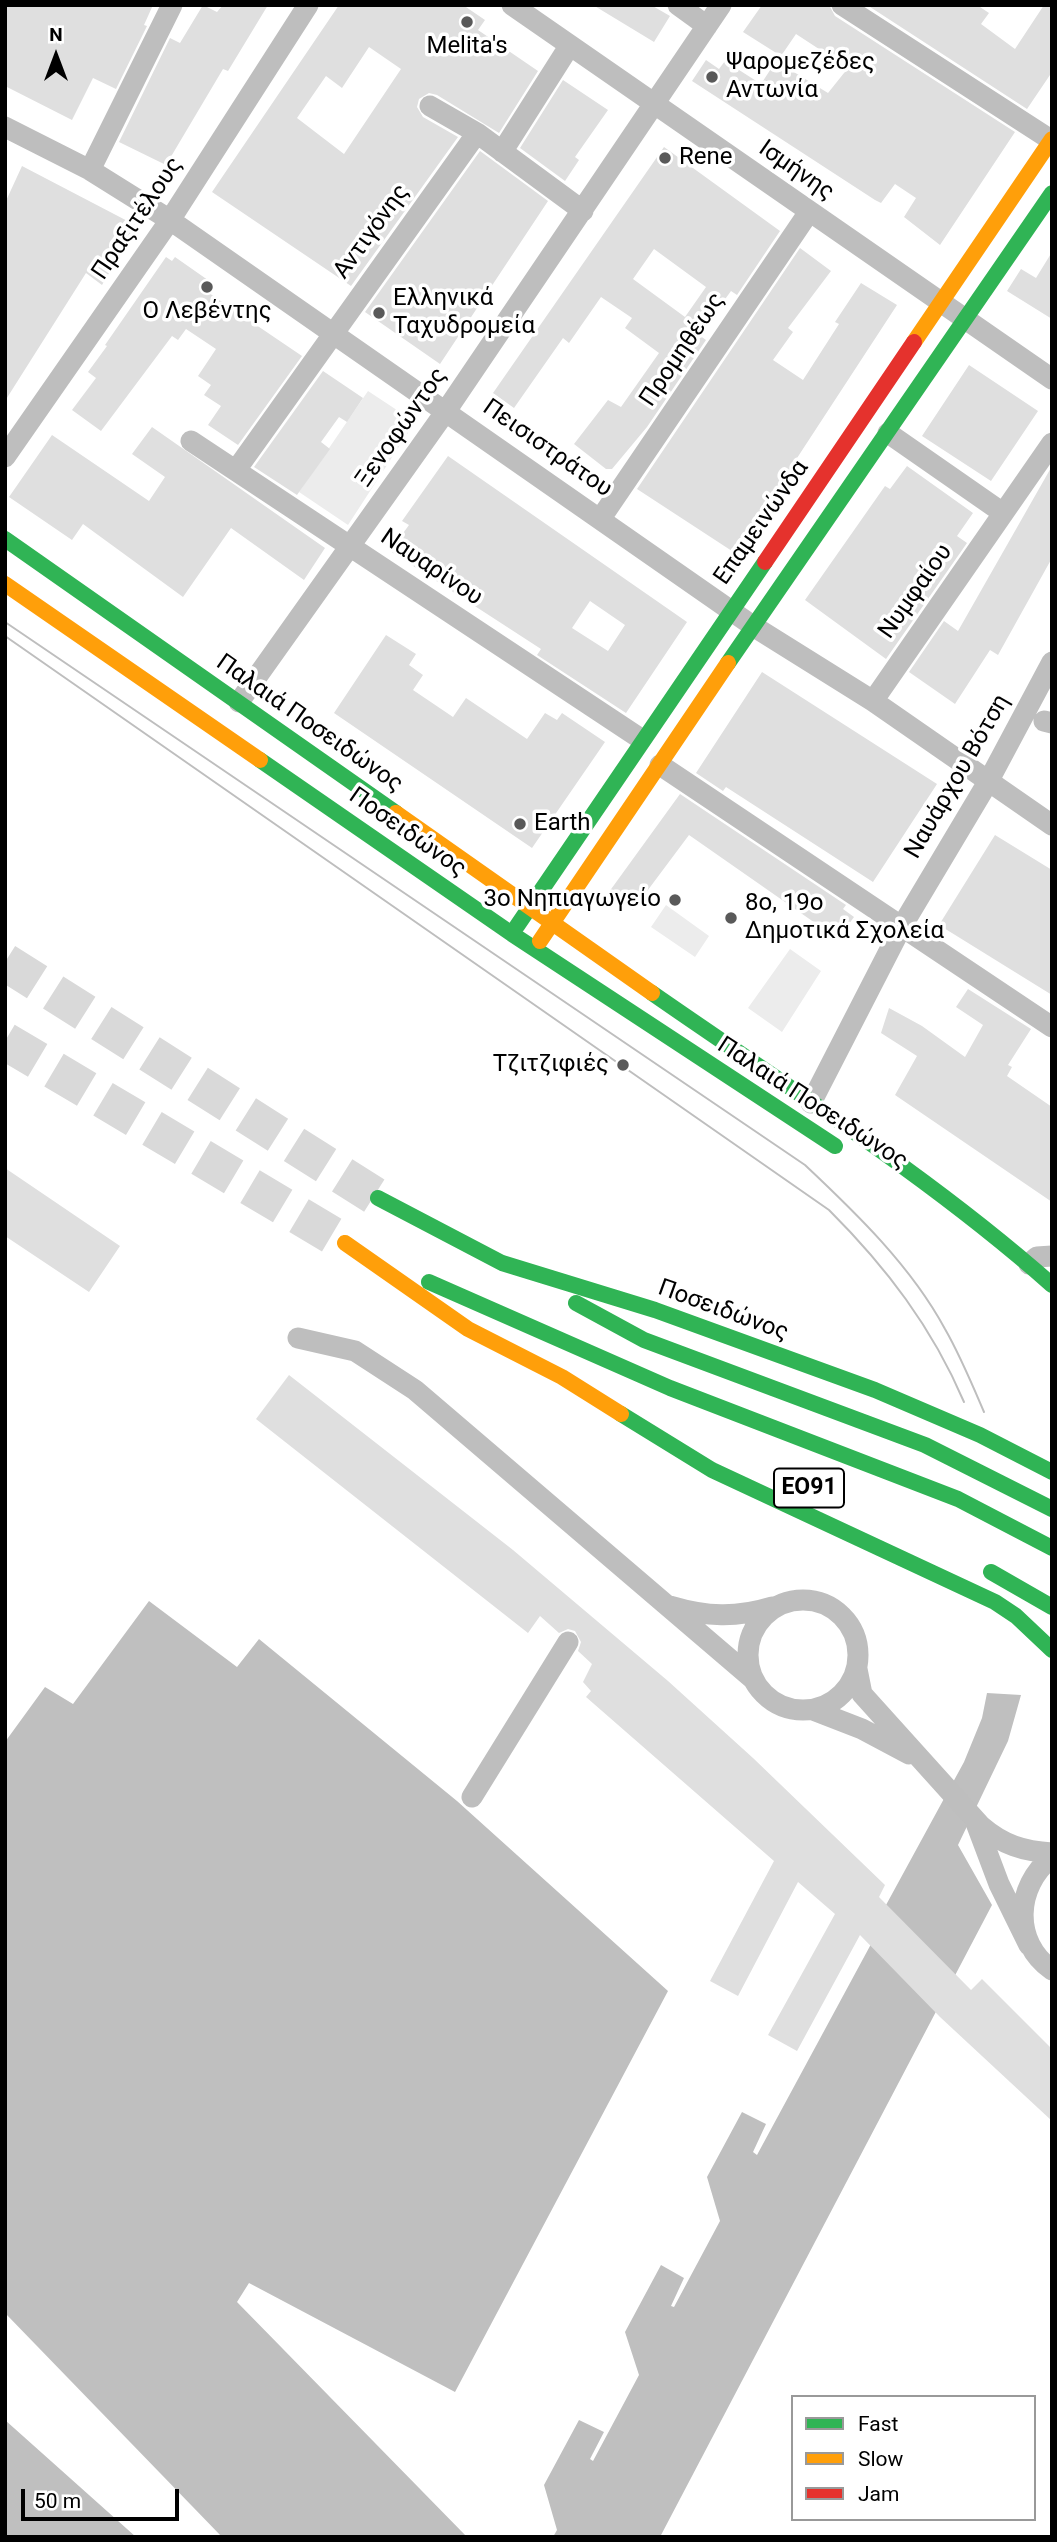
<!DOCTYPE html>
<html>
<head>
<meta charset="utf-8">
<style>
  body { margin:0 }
  #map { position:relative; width:1057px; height:2542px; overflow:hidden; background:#fff; font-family:Roboto,sans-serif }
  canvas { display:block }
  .frame { position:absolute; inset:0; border:7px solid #000; pointer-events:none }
  .legend { position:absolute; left:791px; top:2395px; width:245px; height:126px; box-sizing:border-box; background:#fff; border:2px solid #999; margin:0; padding:9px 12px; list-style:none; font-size:21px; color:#000 }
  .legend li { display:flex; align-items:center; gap:14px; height:35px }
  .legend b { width:35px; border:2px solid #999 }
  .north { position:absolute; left:21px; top:21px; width:70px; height:70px; -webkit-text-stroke:5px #fff; paint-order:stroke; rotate:0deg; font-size:19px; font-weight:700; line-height:28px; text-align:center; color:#000 }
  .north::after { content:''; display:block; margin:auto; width:24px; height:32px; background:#000; clip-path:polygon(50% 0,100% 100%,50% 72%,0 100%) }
  .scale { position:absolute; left:21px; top:2489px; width:158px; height:32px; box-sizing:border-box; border:4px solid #000; border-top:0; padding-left:9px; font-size:21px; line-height:24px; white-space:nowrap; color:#000; -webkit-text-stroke:5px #fff; paint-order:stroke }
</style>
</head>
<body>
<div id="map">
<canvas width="1057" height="2542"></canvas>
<div class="frame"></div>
<ul class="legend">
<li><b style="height:9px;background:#30b455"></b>Fast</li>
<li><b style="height:9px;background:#ff9f0a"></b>Slow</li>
<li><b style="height:9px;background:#e5322d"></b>Jam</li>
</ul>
<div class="north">N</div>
<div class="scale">50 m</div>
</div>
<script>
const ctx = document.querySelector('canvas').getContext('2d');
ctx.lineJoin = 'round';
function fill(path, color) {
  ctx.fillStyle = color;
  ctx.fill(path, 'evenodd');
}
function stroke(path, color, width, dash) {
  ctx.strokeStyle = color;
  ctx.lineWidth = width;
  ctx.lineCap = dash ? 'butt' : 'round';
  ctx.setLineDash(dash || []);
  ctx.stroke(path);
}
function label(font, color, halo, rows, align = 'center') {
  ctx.font = font + ' Roboto,sans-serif';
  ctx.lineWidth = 7;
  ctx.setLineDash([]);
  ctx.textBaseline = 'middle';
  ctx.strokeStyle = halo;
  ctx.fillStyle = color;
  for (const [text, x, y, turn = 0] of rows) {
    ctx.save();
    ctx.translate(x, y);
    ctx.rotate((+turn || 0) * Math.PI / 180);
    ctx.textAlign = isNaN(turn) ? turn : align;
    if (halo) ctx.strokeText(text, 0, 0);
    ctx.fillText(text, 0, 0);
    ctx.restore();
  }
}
fill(new Path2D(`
  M368,391L415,422L348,525L299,492Z
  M666,905L709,936L695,957L651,927Z
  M790,949L821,971L782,1032L748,1008Z`), '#ececec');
fill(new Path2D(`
  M149,1601L237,1667L259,1639L457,1801L668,1991L455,2392L249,2283L237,2302L467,2537H222L5,2313V1742L45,1687L73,1704Z
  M987,1693L1021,1695L1008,1741L958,1845L992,1905L660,2537H553L557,2530L544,2485L579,2420L604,2432L590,2459L593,2461L639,2375L625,2332L661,2265L684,2278L671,2306L674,2307L720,2221L707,2177L742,2112L766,2124L753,2152L757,2155L890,1909L886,1905L964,1762L982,1718Z
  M5,2420L136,2537H5Z`), '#bfbfbf');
fill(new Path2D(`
  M5,5H153L144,25L147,26L116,89L93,78L72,120L5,86Z
  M203,5L217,12L223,5H268L228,71L223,69L166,165L119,142L170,38L180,43Z
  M339,5H463L485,20L478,30L538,71L499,133L437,95L429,93L419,99L417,107L423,117L458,137L351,286L212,192ZM369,47L401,69L344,154L297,118L326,76L342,88Z
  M593,5H651L670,16L654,42Z
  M762,5H829L835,16L1015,132L940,245L904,217L916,198L895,184L881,203L875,200L692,81L706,60L719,69L725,61L761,84L776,61L828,93L848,68L796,34L781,56L743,32Z
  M867,5H977L989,13L981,24L1015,49L1044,5H1052V72L1027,109Z
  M563,80L608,110L575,157L579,160L565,181L520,148Z
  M664,147L780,231L737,295L731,291L699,335L706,340L647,427L612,469H606L574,444L608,400L621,407L659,353L625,328L632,318L601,297L569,343L563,338L514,408L493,393ZM654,249L706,287L685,317L633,279Z
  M480,151L548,201L440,364L365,312Z
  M22,166L137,226L102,285L86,273L5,401V203Z
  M800,248L831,271L788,328L793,332L773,360L803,380L839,324L835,322L861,283L897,305L735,553L637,489Z
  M1052,252V319L1007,291L1021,269L1036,278Z
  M166,257L172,261L175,257L215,285L209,293L302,356L238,445L208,425L221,406L204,395L211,385L198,376L216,349L186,329L178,340L172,336L101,431L72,410L96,378L88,372L107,346L105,345Z
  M969,365L1038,411L991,481L922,436Z
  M323,371L363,398L347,422L339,417L321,442L330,449L297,495L254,467Z
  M152,427L325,548L304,580L231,528L183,597L83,524L72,540L9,497L52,435L149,501L165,477L132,454Z
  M448,456L687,622L626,713L537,655L541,649L390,551L409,525L402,521ZM590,601L625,625L608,651L572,628Z
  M907,466L973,513L957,536L967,543L886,659L805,600L885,486L890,489Z
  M1052,466V558L998,655L990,650L955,704L909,672L944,621L958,631Z
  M386,635L416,654L409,665L423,675L413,690L453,717L466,698L527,739L545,713L557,720L562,713L605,742L532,848L334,713Z
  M762,672L937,784L873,882L726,787L723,791L696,773Z
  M680,794L846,905L843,909L854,917L838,939L689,835L633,910L609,892Z
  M995,835L1052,870V995L939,925Z
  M968,989L1031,1029L1008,1065L1012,1067L1007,1076L1052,1107V1202L895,1095L917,1056L881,1033L889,1008L922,1026L965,1057L983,1025L956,1007Z
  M5,1168L120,1246L89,1292L5,1236Z
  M289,1375L513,1550L668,1681L753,1758L885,1885L879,1897L971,1990L982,1979L1052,2049V2121L940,2017L860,1935L797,2051L768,2035L835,1914L798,1882L738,1996L710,1981L774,1861L586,1697L591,1691L583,1682L592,1664L578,1651L581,1642L575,1631L568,1629L559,1633L540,1616L528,1633L256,1419Z`), '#dfdfdf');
stroke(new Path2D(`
  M5,962L378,1198
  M5,1041L345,1243`), '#d9d9d9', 38, [38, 19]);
stroke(new Path2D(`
  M512,5L1052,379
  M678,5L707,26
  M842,5L1051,140
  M430,106L477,133
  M5,127L90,170L170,220L753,626L873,701L1052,825
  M502,152L570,45
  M90,170L172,5
  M888,433L1003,513
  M191,441L641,739
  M5,457L170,220L308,5
  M236,470L477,133L583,211
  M601,518L809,212
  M873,701L1052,443
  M239,702L446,411L721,5
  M1044,721L1052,723
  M660,765L1052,1027
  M811,1103L902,926L988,782L1052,662
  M1029,1264L1037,1257L1052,1256
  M298,1338L355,1351L415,1390L753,1679
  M748 1655a55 55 0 1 1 110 0a55 55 0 1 1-110 0Z
  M670,1606C707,1617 736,1618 772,1607
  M857,1669L862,1694L981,1826C1003,1845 1023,1851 1052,1853
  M813,1710L862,1729L909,1754
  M472,1797L568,1642
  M976,1823L999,1884L1029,1945
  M1052,1857C1015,1886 1012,1942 1052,1970`), '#bebebe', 21);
stroke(new Path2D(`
  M5,539L396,813
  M728,663L1052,193
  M260,760L512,934L835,1146
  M517,926L765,562
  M652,993C787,1087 929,1176 1052,1285
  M378,1198L502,1263L655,1310L875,1390L980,1435L1052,1472
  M429,1282L670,1388L958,1499L1052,1548
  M576,1303L644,1340L925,1445L1052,1509
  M621,1414L712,1470L995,1602L1016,1616L1052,1650
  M991,1572L1052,1607`), '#30b455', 16);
stroke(new Path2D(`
  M914,342L1052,139
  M5,584L260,760
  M396,813L652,993
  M540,941L728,663
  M345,1243L468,1329L562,1377L621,1414`), '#ff9f0a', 16);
stroke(new Path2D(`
  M765,562L914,342`), '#e5322d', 16);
stroke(new Path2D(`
  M5,622L805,1165C856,1213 911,1266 945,1329C960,1355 972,1384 984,1412
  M5,636L829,1210C886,1267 932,1327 964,1402`), '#bebebe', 2);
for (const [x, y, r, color] of [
  [467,22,7,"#595959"],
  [712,77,7,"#595959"],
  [665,158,7,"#595959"],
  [207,287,7,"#595959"],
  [379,313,7,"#595959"],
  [520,824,7,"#595959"],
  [675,900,7,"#595959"],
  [731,918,7,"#595959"],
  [623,1065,7,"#595959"]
]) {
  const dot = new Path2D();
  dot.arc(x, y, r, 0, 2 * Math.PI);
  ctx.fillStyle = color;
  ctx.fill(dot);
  stroke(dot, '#fff', 2.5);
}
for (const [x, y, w] of [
  [809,1488,70]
]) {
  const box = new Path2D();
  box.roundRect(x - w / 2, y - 19.5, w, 39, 5);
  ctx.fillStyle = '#fff';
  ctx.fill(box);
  stroke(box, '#000', 2);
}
label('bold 23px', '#000', null, [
  ["ΕΟ91",809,1488]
]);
label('24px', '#000', '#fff', [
  ["Melita's",467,47,"center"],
  ["Ψαρομεζέδες",726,63],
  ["Αντωνία",726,91],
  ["Rene",679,158],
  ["Ελληνικά",393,299],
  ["Ταχυδρομεία",393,327],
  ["Ο Λεβέντης",207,312,"center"],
  ["Earth",534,824],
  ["3ο Νηπιαγωγείο",661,900,"right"],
  ["8ο, 19ο",745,904],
  ["Δημοτικά Σχολεία",745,932],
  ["Τζιτζιφιές",609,1065,"right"]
], 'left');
label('24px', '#000', '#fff', [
  ["Ισμήνης",796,171,35],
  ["Πραξιτέλους",138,219,-56],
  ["Αντιγόνης",372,232,-54],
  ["Προμηθέως",683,350,-56],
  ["Ξενοφώντος",402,428,-55],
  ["Πεισιστράτου",547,449,35],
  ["Επαμεινώνδα",762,523,-55],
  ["Ναυαρίνου",431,568,34],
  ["Νυμφαίου",916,592,-55],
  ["Παλαιά Ποσειδώνος",309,724,35],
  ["Ναυάρχου Βότση",958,777,-60],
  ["Ποσειδώνος",407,833,35],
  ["Παλαιά Ποσειδώνος",812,1104,33],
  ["Ποσειδώνος",723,1311,20]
]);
</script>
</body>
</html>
